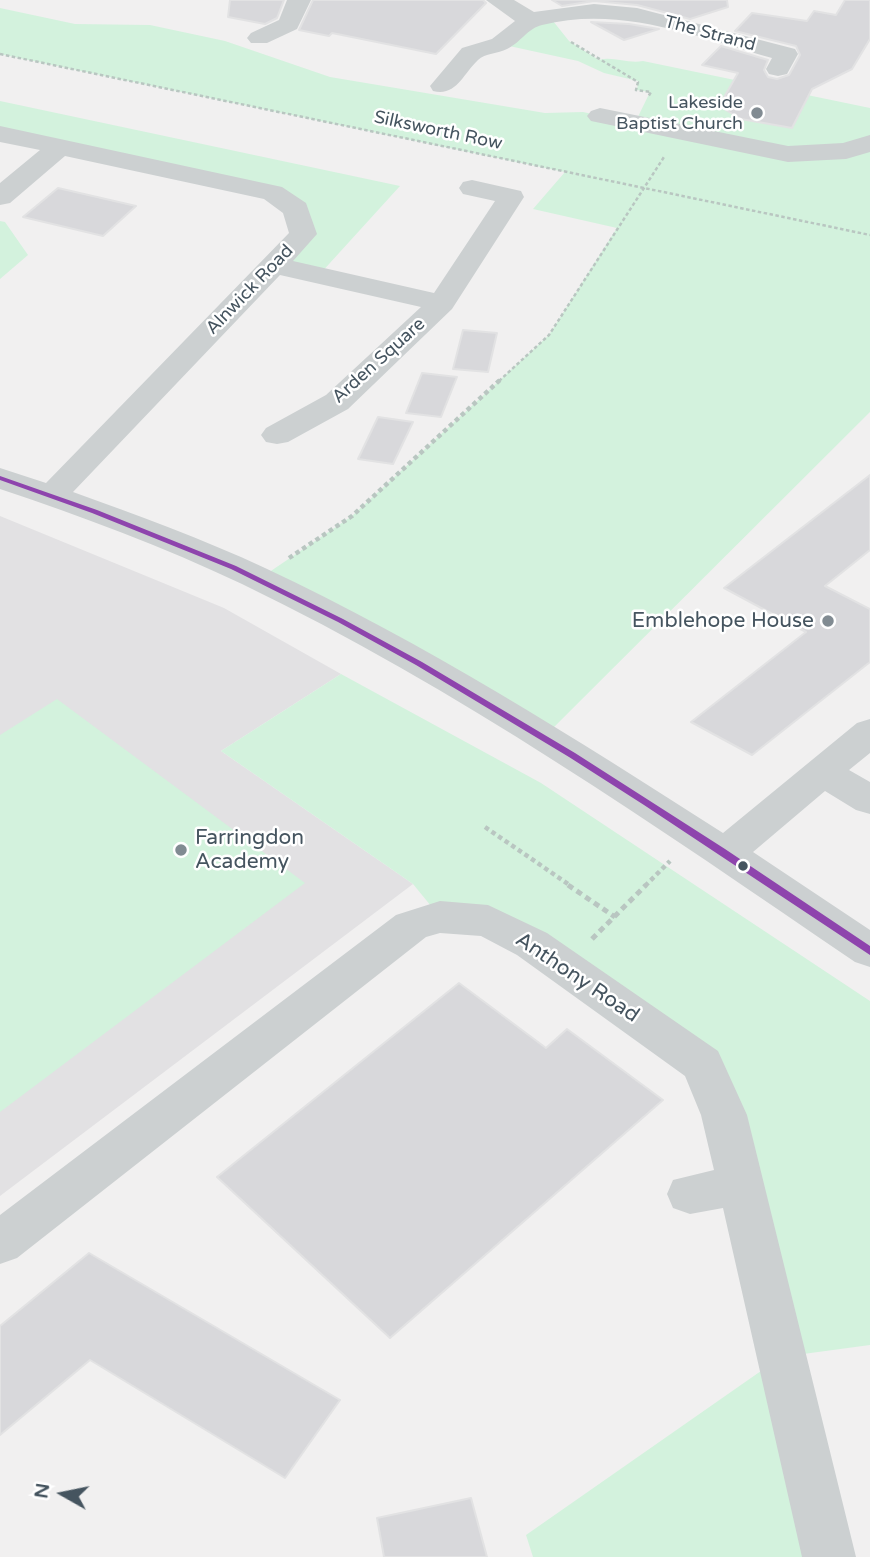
<!DOCTYPE html>
<html>
<head>
<meta charset="utf-8">
<style>
  body { margin:0 }
  #map { position:relative; width:870px; height:1557px; overflow:hidden; background:#f1f0f0; font-family:"Varela Round",sans-serif }
  canvas { display:block }
  .north { position:absolute; left:28px; top:1459px; width:70px; height:70px; -webkit-text-stroke:5px #fff; paint-order:stroke; rotate:279deg; font-size:19px; font-weight:700; line-height:28px; text-align:center; color:#45545f }
  .north::after { content:''; display:block; margin:auto; width:24px; height:32px; background:#45545f; clip-path:polygon(50% 0,100% 100%,50% 72%,0 100%) }
</style>
</head>
<body>
<div id="map">
<canvas width="870" height="1557"></canvas>
<div class="north">N</div>
</div>
<script>
const ctx = document.querySelector('canvas').getContext('2d');
ctx.lineJoin = 'round';
function fill(path, color) {
  ctx.fillStyle = color;
  ctx.fill(path, 'evenodd');
}
function stroke(path, color, width, dash) {
  ctx.strokeStyle = color;
  ctx.lineWidth = width;
  ctx.lineCap = dash ? 'butt' : 'round';
  ctx.setLineDash(dash || []);
  ctx.stroke(path);
}
function label(font, color, halo, rows, align = 'center') {
  ctx.font = font + ' "Varela Round",sans-serif';
  ctx.lineWidth = 5;
  ctx.setLineDash([]);
  ctx.textBaseline = 'middle';
  ctx.strokeStyle = halo;
  ctx.fillStyle = color;
  for (const [text, x, y, turn = 0] of rows) {
    ctx.save();
    ctx.translate(x, y);
    ctx.rotate((+turn || 0) * Math.PI / 180);
    ctx.textAlign = isNaN(turn) ? turn : align;
    if (halo) ctx.strokeText(text, 0, 0);
    ctx.fillText(text, 0, 0);
    ctx.restore();
  }
}
fill(new Path2D(`
  M0,516L224,608L341,674L221,751L413,884L0,1196Z`), '#e2e1e3');
fill(new Path2D(`
  M0,8L75,24L150,25L225,41L330,77L545,113L583,112L635,123L650,92L637,90L638,81L604,73L578,61L500,44L549,16L569,41L599,60C613,56 628,64 643,61L870,108V412L544,737L259,579L352,516L549,335L617,228L533,209L565,172L0,54Z
  M0,101L400,186L319,275L274,265L303,234L273,193L0,134Z
  M0,221L5,222L28,255L0,279Z
  M341,674L541,783L870,1001V1345L781,1357L829,1557H533L526,1535L781,1357L702,1064L532,944L440,917L413,884L221,751Z
  M57,699L305,883L0,1112V735Z`), '#d3f2dd');
const building = new Path2D(`
  M230,0H284L277,18L265,24L228,17Z
  M313,0H483L486,3L436,54L332,33L329,36L299,30Z
  M552,0H727L728,7L690,19L637,5L594,1L562,6Z
  M845,0H870V39L852,69L812,89L792,128L741,119L719,106L738,73L702,65L721,46L768,60L764,70L768,77L777,79L789,75L800,55L796,46L735,31L752,13L807,21L814,11L836,15Z
  M591,22L629,24L659,29L624,40Z
  M58,188L136,206L103,236L23,217Z
  M463,330L497,333L488,372L453,369Z
  M422,373L457,377L441,417L406,413Z
  M378,417L413,422L393,464L358,459Z
  M870,475V550L825,586L870,609V662L752,755L691,722L806,632L724,588Z
  M459,983L546,1048L567,1029L663,1100L390,1338L217,1177Z
  M89,1253L340,1400L285,1478L90,1360L0,1435V1326Z
  M471,1498L487,1557H384L377,1518Z`);
fill(building, '#d8d8db');
stroke(building, '#e2e2e3', 2);
stroke(new Path2D(`
  M571,42L638,82L636,90L651,92L648,97
  M0,54L870,235
  M499,381L549,335L664,157`), '#b9c6c1', 2.5, [3.5, 2.5]);
stroke(new Path2D(`
  M289,558L352,516L501,379
  M485,827L571,886
  M645,886L670,861`), '#b9c6c1', 4.5, [4.5, 3.5]);
stroke(new Path2D(`
  M568,885L615,917
  M592,939L646,885`), '#b9c6c1', 5, [6, 4.5]);
fill(new Path2D(`
  M287,0H311L297,29L267,43H251L247,38L251,33L279,20Z
  M486,0H514L534,12L594,4L637,8L795,49L798,54L787,74L778,76L769,74L766,69L772,58C698,37 620,5 542,25C528,28 520,43 507,49C498,54 485,53 478,60C463,74 456,97 433,91L430,86L462,48L492,39L515,21Z
  M600,108L788,146L843,143L870,135V152L846,159L788,162L591,121L587,116L591,111Z
  M0,126L282,187L306,203L317,234L293,261L434,293L495,201L463,194L459,188L463,182L472,180L521,191L524,197L452,309L348,409L288,442L277,444L266,442L261,435L266,428L326,395L421,307L280,275L73,492C137,515 203,539 265,568C425,643 575,738 723,833L857,723L870,719V753L849,770L870,782V814L856,810L825,791L753,852L870,930V967L855,962C657,827 458,688 242,584C164,547 81,516 0,489V468L46,483L289,233L283,213L264,199L65,156L10,203L0,205V183L40,150L0,142Z
  M440,901L488,905L547,933L718,1051L747,1115L856,1557H802L723,1208L690,1214L673,1208L667,1194L673,1180L714,1170L701,1115L685,1076L517,955L481,936L440,933L426,937L17,1258L0,1264V1215L396,915Z`), '#ccd0d1');
fill(new Path2D(`
  M0,476L97,510L236,566L343,619L422,662L575,753L725,849L870,946V955L644,805L569,757L416,665L338,622L231,569L92,513L0,480Z`), '#8e44ad');
for (const [x, y, r, color] of [
  [757,113,7,"#818b92"],
  [828,621,7,"#818b92"],
  [181,850,7,"#818b92"],
  [743,866,6,"#45545f"]
]) {
  const dot = new Path2D();
  dot.arc(x, y, r, 0, 2 * Math.PI);
  ctx.fillStyle = color;
  ctx.fill(dot);
  stroke(dot, '#fff', 2.5);
}
label('18px', '#45545f', '#fff', [
  ["The Strand",710,34,15],
  ["Silksworth Row",438,131,12],
  ["Alnwick Road",250,290,-46],
  ["Arden Square",379,361,-42]
]);
label('18px', '#45545f', '#fff', [
  ["Lakeside",743,103],
  ["Baptist Church",743,124]
], 'right');
label('21px', '#45545f', '#fff', [
  ["Emblehope House",814,621],
  ["Farringdon",195,838,"left"],
  ["Academy",195,862,"left"]
], 'right');
label('21px', '#45545f', '#fff', [
  ["Anthony Road",577,978,34]
]);
</script>
</body>
</html>
